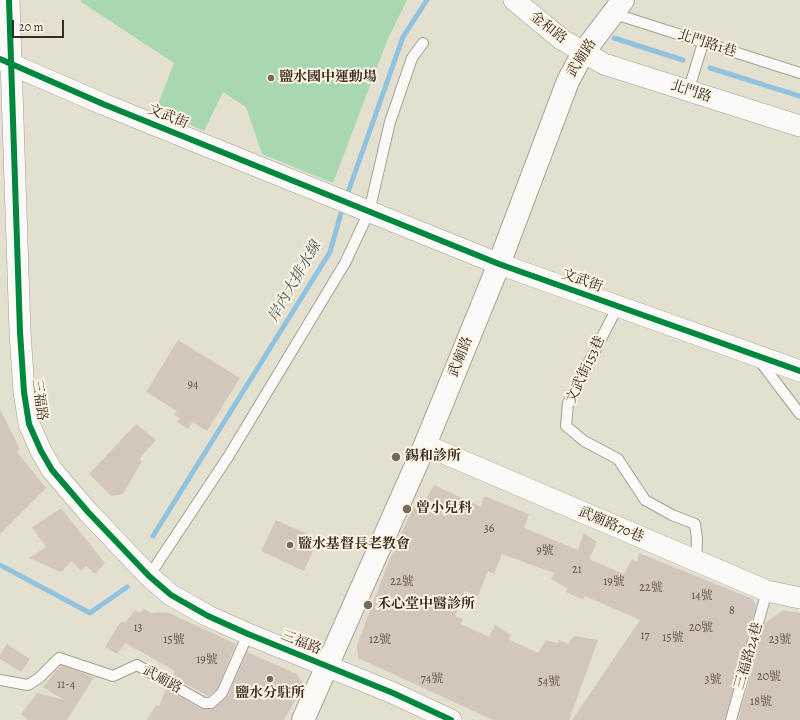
<!DOCTYPE html>
<html>
<head>
<meta charset="utf-8">
<style>
  body { margin:0 }
  #map { position:relative; width:800px; height:720px; overflow:hidden; background:#e4e0cf; font-family:Alegreya,serif }
  canvas { display:block }
  .scale { position:absolute; left:12px; top:20px; width:52px; height:18px; box-sizing:border-box; border:2px solid #3b2a1e; border-top:0; padding-left:5px; font-size:12px; line-height:14px; white-space:nowrap; color:#3b2a1e; -webkit-text-stroke:3px #fcf5e5; paint-order:stroke }
</style>
</head>
<body>
<div id="map">
<canvas width="800" height="720"></canvas>
<div class="scale">20 m</div>
</div>
<script>
const ctx = document.querySelector('canvas').getContext('2d');
ctx.lineJoin = 'round';
function fill(path, color) {
  ctx.fillStyle = color;
  ctx.fill(path, 'evenodd');
}
function stroke(path, color, width, dash) {
  ctx.strokeStyle = color;
  ctx.lineWidth = width;
  ctx.lineCap = dash ? 'butt' : 'round';
  ctx.setLineDash(dash || []);
  ctx.stroke(path);
}
function label(font, color, halo, rows, align = 'center') {
  ctx.font = font + ' Alegreya,"Noto Serif TC",serif';
  ctx.lineWidth = 4;
  ctx.setLineDash([]);
  ctx.textBaseline = 'middle';
  ctx.strokeStyle = halo;
  ctx.fillStyle = color;
  for (const [text, x, y, turn = 0] of rows) {
    ctx.save();
    ctx.translate(x, y);
    ctx.rotate((+turn || 0) * Math.PI / 180);
    ctx.textAlign = isNaN(turn) ? turn : align;
    if (halo) ctx.strokeText(text, 0, 0);
    ctx.fillText(text, 0, 0);
    ctx.restore();
  }
}
fill(new Path2D(`
  M81,0H407L387,41L333,183L262,154L246,107L223,92L204,131L156,109L174,63L81,2Z`), '#a9d7af');
stroke(new Path2D(`
  M614,38L683,60
  M710,68L800,96
  M346,198L403,37L427,0
  M153,536L330,252L343,206
  M0,565L90,613L127,587`), '#91c3df', 5);
fill(new Path2D(`
  M178,340L240,378L207,431L192,422L188,429L177,422L180,418L174,415L177,411L146,392Z
  M0,409L20,449L17,452L46,488L0,534Z
  M136,424L156,440L139,459L142,461L123,494L111,496L89,474Z
  M434,485L481,507L484,496L529,514L524,528L578,550L584,533L597,542L589,559L624,574L632,559L637,562L639,553L753,599L756,606L725,720H572L640,620L585,596L583,600L566,592L567,588L551,579L554,573L502,554L494,574L488,571L478,596L465,591L455,616L463,619L461,624L489,637L495,625L511,635L508,639L538,653L546,640L558,643L559,640L568,644L574,636L598,640L569,720H493L358,658L357,645L389,561L411,512L420,498L425,500Z
  M61,508L105,563L95,574L86,566L81,571L72,561L61,572L29,558L46,547L32,527Z
  M276,520L318,539L304,571L261,551Z
  M144,609L151,613L167,612L236,644L217,689L208,696L172,677L175,671L125,643L117,654L105,647L121,621L125,623L135,610L140,613Z
  M783,610L800,613V720H738L765,623Z
  M7,644L30,659L21,672L0,659V655Z
  M247,652L297,674L304,685L284,720H147L156,705L159,706L166,689L201,709L215,708L228,696Z
  M61,665L94,677L67,720H28L21,714L37,693L64,700L43,687Z`), '#d3c7bb');
const lane = new Path2D(`
  M615,14L800,73
  M688,92L703,43
  M618,306L568,403L566,426L584,441L618,459L645,500L672,515L695,524L697,539L696,561
  M759,360L800,414
  M149,576L228,457L345,263L369,212L390,122L412,58L423,43
  M0,680L28,685L39,678L59,658L113,676L137,665L204,703H211L222,693L248,634
  M731,720L767,591`);
const street = new Path2D(`
  M9,0L20,332L24,392L29,424L41,451L52,470L88,512L149,576L171,595L208,616L248,634L393,693L451,720
  M514,0L561,39L604,64L800,126
  M1,60L103,104L499,264L800,371
  M425,445L767,591L800,598`);
const secondary = new Path2D(`
  M303,720L425,445L499,264L568,81L583,53L623,0`);
stroke(lane, '#a49f94', 12);
stroke(street, '#a49f94', 22);
stroke(secondary, '#a49f94', 24);
stroke(lane, '#fbfaf8', 10);
stroke(street, '#fbfaf8', 21);
stroke(secondary, '#fbfaf8', 22);
stroke(new Path2D(`
  M9,0L20,332L24,392L29,424L41,451L52,470L88,512L149,576L171,595L208,616L248,634L393,693L451,720
  M0,59L103,104L499,264L800,371`), '#00873e', 6);
for (const [x, y, r, color] of [
  [271,78,4,"#766a5c"],
  [396,457,5,"#766a5c"],
  [407,509,5,"#766a5c"],
  [290,545,4,"#766a5c"],
  [368,605,5,"#766a5c"],
  [270,679,4,"#766a5c"]
]) {
  const dot = new Path2D();
  dot.arc(x, y, r, 0, 2 * Math.PI);
  ctx.fillStyle = color;
  ctx.fill(dot);
  stroke(dot, '#fcf5e5', 1.5);
}
label('12px', '#615145', null, [
  ["94",193,385],
  ["36",489,529],
  ["9號",545,551],
  ["21",577,570],
  ["22號",402,582],
  ["19號",614,582],
  ["22號",651,588],
  ["14號",702,596],
  ["8",732,611],
  ["13",138,628],
  ["20號",701,628],
  ["17",645,636],
  ["15號",673,638],
  ["15號",174,640],
  ["12號",380,640],
  ["23號",780,640],
  ["19號",207,660],
  ["20號",769,677],
  ["74號",432,679],
  ["3號",713,680],
  ["54號",549,682],
  ["11-4",66,685],
  ["18號",761,702]
]);
label('14px', '#3b2a1e', '#fcf5e5', [
  ["金和路",548,28,38],
  ["北門路1巷",707,44,18],
  ["武廟路",582,58,-58],
  ["北門路",691,92,18],
  ["文武街",168,117,22],
  ["文武街",582,281,20],
  ["武廟路",461,357,-68],
  ["文武街153巷",586,370,-65],
  ["三福路",39,400,82],
  ["武廟路70巷",611,525,23],
  ["三福路",301,643,22],
  ["三福路24巷",749,656,-74],
  ["武廟路",162,680,29]
]);
label('bold 14px', '#3b2a1e', '#fcf5e5', [
  ["鹽水國中運動場",279,78],
  ["錫和診所",405,457],
  ["曾小兒科",416,509],
  ["盬水基督長老教會",298,545],
  ["禾心堂中醫診所",377,605],
  ["鹽水分駐所",270,694,"center"]
], 'left');
label('italic 15px', '#4a545a', '#fcf5e5', [
  ["岸內大排水線",295,282,-60]
]);
</script>
</body>
</html>
